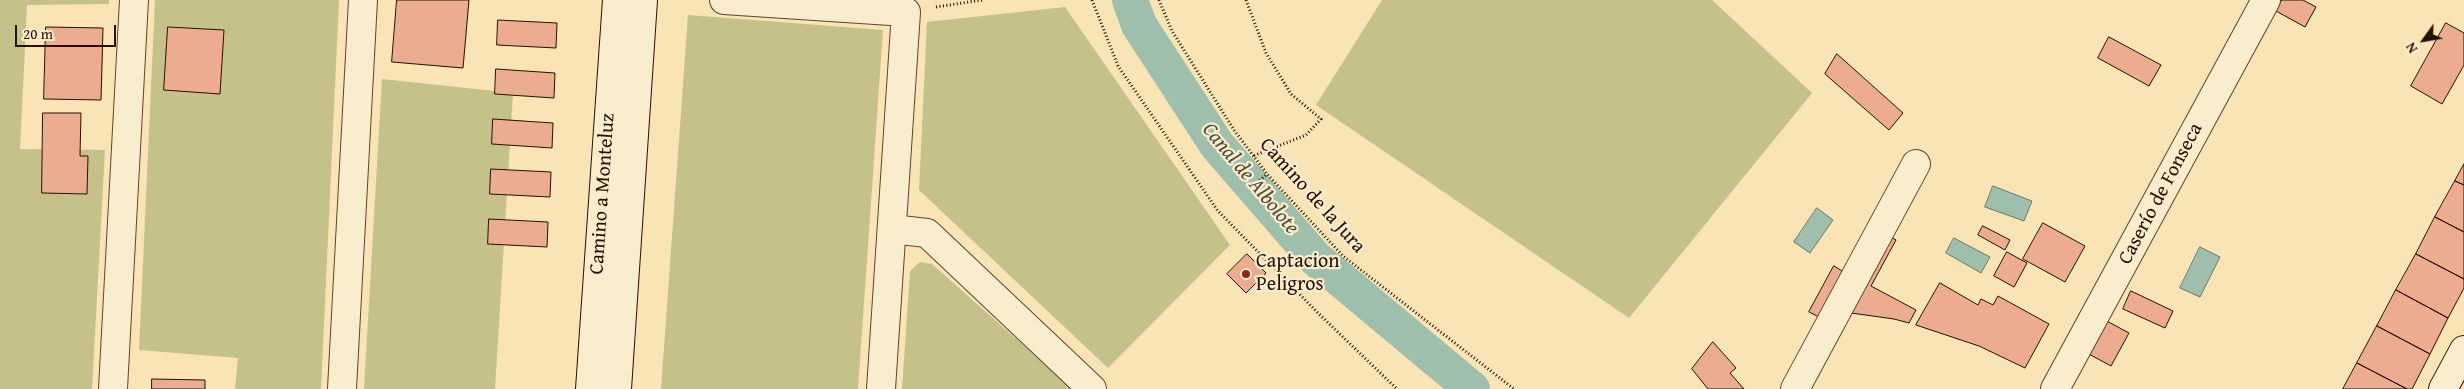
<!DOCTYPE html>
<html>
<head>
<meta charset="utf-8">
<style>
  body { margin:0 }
  #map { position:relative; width:2464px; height:389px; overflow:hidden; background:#f8e4b4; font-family:"Gentium Book Plus",serif }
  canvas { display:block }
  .north { position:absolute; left:2399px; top:15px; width:50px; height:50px; -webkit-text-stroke:4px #faedce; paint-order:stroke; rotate:238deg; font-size:14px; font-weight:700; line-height:20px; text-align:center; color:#261000 }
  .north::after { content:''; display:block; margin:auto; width:18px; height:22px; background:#261000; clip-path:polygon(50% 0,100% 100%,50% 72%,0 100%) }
  .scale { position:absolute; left:15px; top:25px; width:101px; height:22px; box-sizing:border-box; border:2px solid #261000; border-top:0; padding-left:6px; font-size:15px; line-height:18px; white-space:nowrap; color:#261000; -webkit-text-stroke:4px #faedce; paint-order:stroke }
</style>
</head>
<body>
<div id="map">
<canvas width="2464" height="389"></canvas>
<div class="north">N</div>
<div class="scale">20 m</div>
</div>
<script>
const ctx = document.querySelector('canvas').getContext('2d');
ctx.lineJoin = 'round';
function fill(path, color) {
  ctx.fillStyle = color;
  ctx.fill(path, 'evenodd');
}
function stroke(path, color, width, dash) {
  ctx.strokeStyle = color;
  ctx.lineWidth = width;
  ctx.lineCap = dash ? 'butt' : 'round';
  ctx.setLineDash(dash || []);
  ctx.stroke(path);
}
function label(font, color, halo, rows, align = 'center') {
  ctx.font = font + ' "Gentium Book Plus",serif';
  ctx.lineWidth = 4.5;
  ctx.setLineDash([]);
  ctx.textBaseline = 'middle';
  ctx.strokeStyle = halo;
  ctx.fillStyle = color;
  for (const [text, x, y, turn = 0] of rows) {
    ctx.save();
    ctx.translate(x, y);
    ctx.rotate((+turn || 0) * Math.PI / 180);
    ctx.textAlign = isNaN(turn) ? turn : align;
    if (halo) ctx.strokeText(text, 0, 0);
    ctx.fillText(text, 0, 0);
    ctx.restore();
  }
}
fill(new Path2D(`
  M0,0H109V4L27,5L20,149L105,150L92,389H0Z
  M155,0H339L321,389H235L238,358L139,350Z
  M1382,0H1712L1812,93L1629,318L1316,105Z
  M1065,7L1230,245L1108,368L919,190L927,22Z
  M688,15L883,30L858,389H661Z
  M382,79L513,93L495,389H364Z
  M920,262L932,264L1073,389H902L910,271Z`), '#c4c289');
const water = new Path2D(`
  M1993,186L2032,201L2024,221L1985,207Z
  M1817,208L1833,220L1810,253L1794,242Z
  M1954,238L1990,257L1981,273L1946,253Z
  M2200,247L2220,257L2200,297L2180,288Z`);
fill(water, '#9dbfac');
stroke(water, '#6d7967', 1);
stroke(new Path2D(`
  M1130,0L1139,25L1217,145L1315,258L1472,389`), '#9dbfac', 36);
const building = new Path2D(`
  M397,0H469L463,68L392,62Z
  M2282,0H2303L2316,7L2305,27L2276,11Z
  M498,20L557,23L556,48L497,45Z
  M2446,23L2464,33V65L2442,104L2411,86Z
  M46,27L103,28L101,100L44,99Z
  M168,27L224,30L220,94L164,90Z
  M2109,37L2161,65L2149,86L2098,58Z
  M1837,54L1903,113L1889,130L1825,74Z
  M496,69L555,73L554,98L495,94Z
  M43,113H81L80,156H88L87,194L42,193Z
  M493,119L553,123L552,148L492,144Z
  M2464,164V185L2455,181Z
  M491,169L551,172L550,197L490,194Z
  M2455,181L2464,185V232L2435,217Z
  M2435,217L2464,232V279L2416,254Z
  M489,219L548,222L547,247L488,244Z
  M2043,223L2085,246L2065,282L2023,259Z
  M1983,226L2010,240L2005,250L1978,235Z
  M1886,234L1896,240L1871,286L1916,310L1909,323L1894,319L1844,312Z
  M2007,252L2027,263L2014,287L1994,276Z
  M1247,254L1266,273L1246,293L1227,274Z
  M2416,254L2464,279V288L2448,318L2396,290Z
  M1834,266L1847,274L1823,319L1809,312Z
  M1940,283L1978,305L1981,299L1993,305L1998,296L2049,324L2025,368L1979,346L1916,325Z
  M2396,290L2448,318L2430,354L2377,326Z
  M2131,291L2173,311L2165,328L2123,309Z
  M2105,320L2129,333L2111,366L2087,353Z
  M2377,326L2430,354L2412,389H2407L2357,363Z
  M1713,342L1736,368L1730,373L1744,389H1708L1692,369Z
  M2357,363L2407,389H2343Z
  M152,379L205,380V389H152Z`);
fill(building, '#ebac8f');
stroke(building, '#261000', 1);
const street = new Path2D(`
  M724,0L906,12L881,389
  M892,229L927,233L1092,389
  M113,389L134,0
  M342,389L363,0
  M1795,389L1916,164
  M2055,389L2266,0`);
const secondary = new Path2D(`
  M590,389L617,0
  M617,389L643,0
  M2443,389L2464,350`);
stroke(street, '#5a452d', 30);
stroke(secondary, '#261000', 30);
stroke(new Path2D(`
  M1092,0L1118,66L1218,211L1318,313L1397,389
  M1159,0L1172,31L1234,130L1267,174L1343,256L1514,389
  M1246,0L1266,53L1291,94L1321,119L1306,135L1253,156
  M936,7L982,0
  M1257,183L1267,174`), '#261000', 3, [1, 2.5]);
stroke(street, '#faedce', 28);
stroke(secondary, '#faedce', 28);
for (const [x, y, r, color] of [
  [1246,274,5,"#8f2418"]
]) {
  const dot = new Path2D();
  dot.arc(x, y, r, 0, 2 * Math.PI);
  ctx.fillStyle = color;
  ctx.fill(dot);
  stroke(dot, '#faedce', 2);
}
label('20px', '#261000', '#faedce', [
  ["Camino a Monteluz",603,194,-86],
  ["Caserío de Fonseca",2161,194,-62],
  ["Camino de la Jura",1312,196,48]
]);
label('20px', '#261000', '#faedce', [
  ["Captacion",1256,262],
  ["Peligros",1256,285]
], 'left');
label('italic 21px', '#504d3c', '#faedce', [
  ["Canal de Albolote",1250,179,50]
]);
</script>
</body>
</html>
